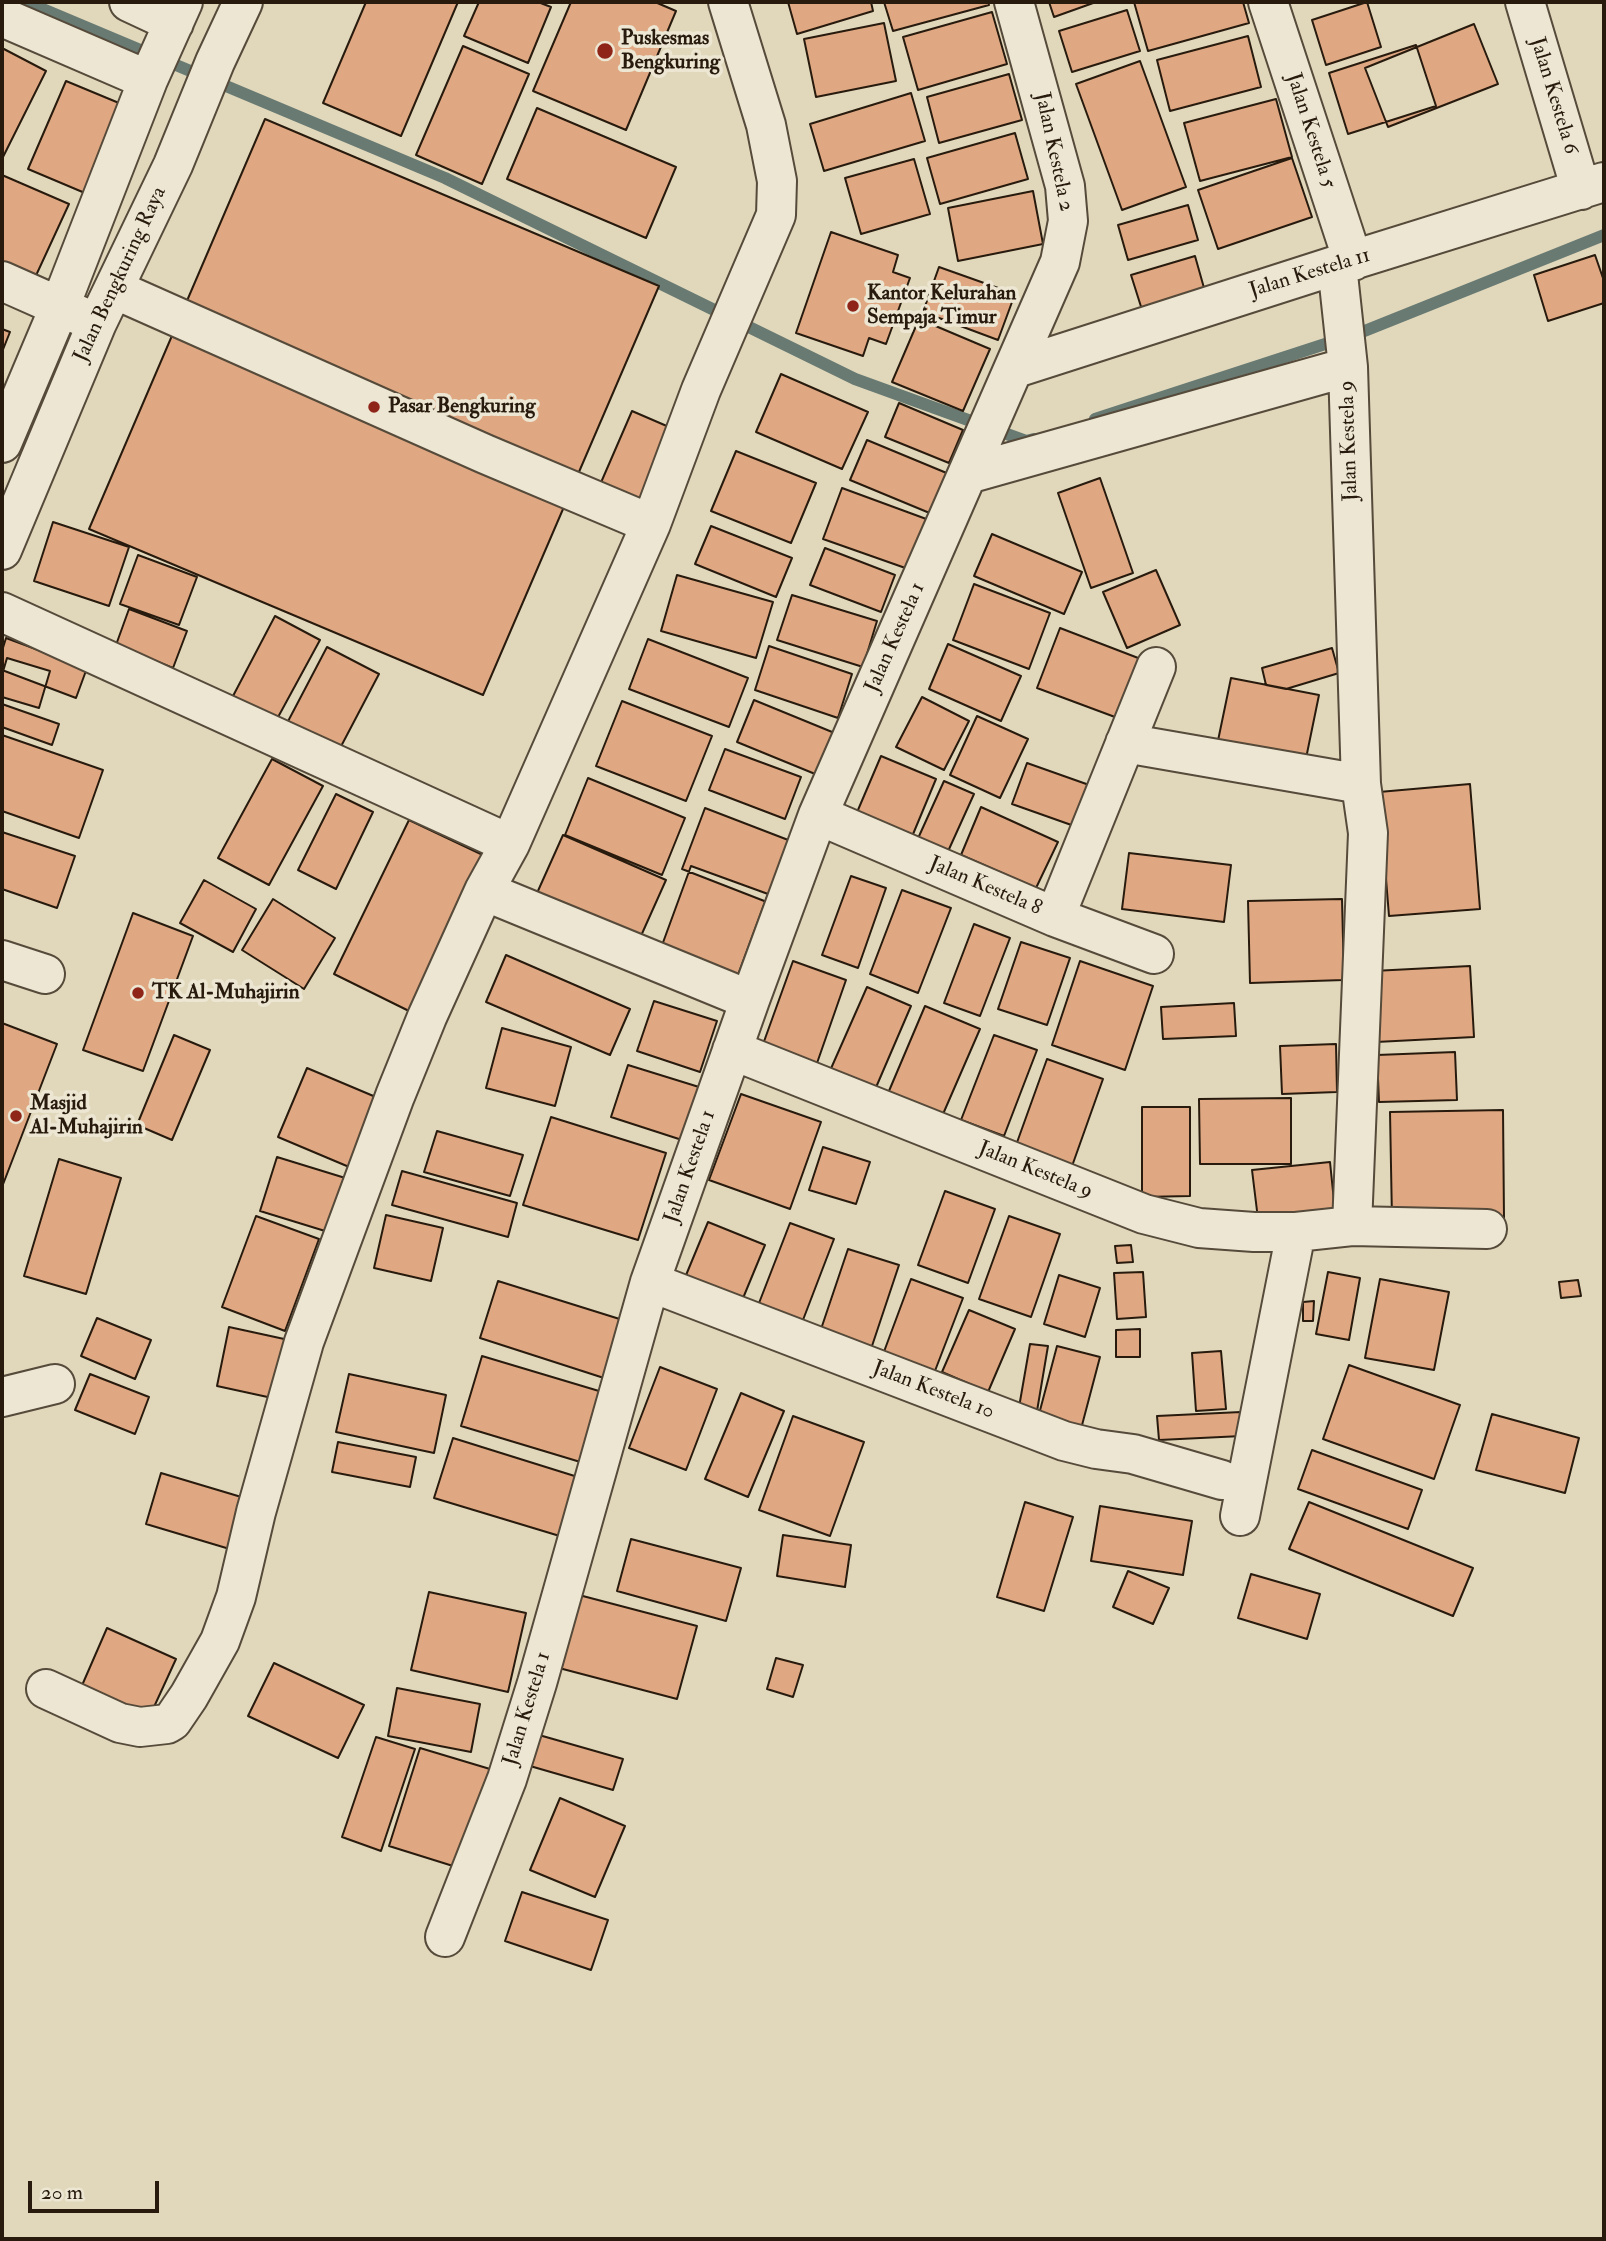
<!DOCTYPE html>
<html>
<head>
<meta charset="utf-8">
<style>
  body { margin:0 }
  #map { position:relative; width:1606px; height:2241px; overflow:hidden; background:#e1d8bc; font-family:"IM FELL Double Pica",serif }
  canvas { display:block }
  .frame { position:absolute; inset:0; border:4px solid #281b0e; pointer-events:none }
  .scale { position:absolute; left:28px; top:2181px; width:131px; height:32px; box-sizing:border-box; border:4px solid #281b0e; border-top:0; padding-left:9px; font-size:21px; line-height:24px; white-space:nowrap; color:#281b0e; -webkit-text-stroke:5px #ece6d3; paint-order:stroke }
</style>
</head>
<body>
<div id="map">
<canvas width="1606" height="2241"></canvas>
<div class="frame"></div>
<div class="scale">20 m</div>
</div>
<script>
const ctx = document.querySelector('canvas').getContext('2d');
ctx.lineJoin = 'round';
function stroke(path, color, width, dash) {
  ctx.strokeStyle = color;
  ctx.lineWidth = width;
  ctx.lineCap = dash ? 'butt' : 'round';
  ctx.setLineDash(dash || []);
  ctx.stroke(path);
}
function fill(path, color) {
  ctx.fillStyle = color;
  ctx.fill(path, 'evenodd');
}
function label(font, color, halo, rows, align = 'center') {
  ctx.font = font + ' "IM FELL Double Pica",serif';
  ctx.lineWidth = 7;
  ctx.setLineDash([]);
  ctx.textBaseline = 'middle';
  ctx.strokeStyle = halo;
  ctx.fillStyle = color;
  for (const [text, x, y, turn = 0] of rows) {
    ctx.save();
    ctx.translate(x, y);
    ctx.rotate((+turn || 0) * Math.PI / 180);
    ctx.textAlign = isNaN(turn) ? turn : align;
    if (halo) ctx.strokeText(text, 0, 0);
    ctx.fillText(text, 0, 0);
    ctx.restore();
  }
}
stroke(new Path2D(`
  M26,2L445,178L855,379L1026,441L1034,439
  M1095,419L1362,332L1604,235`), '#697a72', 12);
const building = new Path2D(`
  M366,2H458L401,136L323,103Z
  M479,2H538L551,7L528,63L464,36Z
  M571,2H655L676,11L626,130L533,91Z
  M788,2H871L873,11L797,34Z
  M884,2H988L989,5L893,31Z
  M1049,2H1096L1054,17Z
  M1134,2H1243L1249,23L1148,51Z
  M1367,2L1381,47L1326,65L1312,20Z
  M1127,10L1140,51L1072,72L1059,31Z
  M992,12L1007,64L918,90L903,37Z
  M884,23L896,81L816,97L804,39Z
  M1474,24L1498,84L1388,127L1365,68Z
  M1248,36L1261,87L1170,111L1157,60Z
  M1416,45L1436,106L1348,134L1329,73Z
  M463,46L529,74L482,184L416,155Z
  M2,48L46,71L2,159Z
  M1140,61L1186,187L1122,210L1076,84Z
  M1009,74L1022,120L939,143L927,97Z
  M66,81L131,108L92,196L28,169Z
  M911,93L925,141L824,171L810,124Z
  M1276,99L1292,157L1200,181L1184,123Z
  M537,108L676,167L646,238L507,179Z
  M265,119L659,286L483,695L89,529Z
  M1015,133L1028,179L940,204L927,158Z
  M1292,158L1312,217L1218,249L1198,190Z
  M914,159L930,214L861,234L845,178Z
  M2,175L69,204L33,282L2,268Z
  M1033,191L1043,244L958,261L948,208Z
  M1188,205L1198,240L1128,260L1118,225Z
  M831,232L898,255L893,272L910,278L886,344L869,338L863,356L796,333Z
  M1595,255L1604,281V303L1548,321L1534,275Z
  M1195,256L1206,295L1143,313L1131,275Z
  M939,267L1015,294L998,340L923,312Z
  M919,319L990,349L963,411L892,382Z
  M2,329L10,332L2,352Z
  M781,374L868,412L842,469L756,432Z
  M899,403L963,430L949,463L885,437Z
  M632,411L676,430L641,513L596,494Z
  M867,440L949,474L932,514L850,480Z
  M736,451L816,483L791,543L711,511Z
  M1100,478L1133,573L1091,588L1058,493Z
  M842,488L929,520L911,570L823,539Z
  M53,522L129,547L109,606L34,581Z
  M711,526L792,558L776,597L695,564Z
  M992,534L1082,572L1064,614L974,576Z
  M825,548L895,575L881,612L810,585Z
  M138,555L197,577L179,625L120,604Z
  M1156,570L1180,625L1127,648L1103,592Z
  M677,575L773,602L756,658L661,631Z
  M974,584L1050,613L1029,669L953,640Z
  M792,595L877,621L863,667L777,640Z
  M129,609L187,631L173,668L116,645Z
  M275,616L320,640L277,719L233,696Z
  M1060,628L1146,661L1123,720L1037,688Z
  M6,638L87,668L76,698L2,670V651Z
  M648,639L748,678L729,727L629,689Z
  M948,644L1021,676L1001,721L929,689Z
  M769,646L852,674L838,718L755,690Z
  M327,647L379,674L337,754L285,727Z
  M1332,648L1339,673L1286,689L1266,685L1262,668Z
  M7,658L50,671L39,708L2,697V675Z
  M1231,678L1319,695L1303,773L1215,755Z
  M922,697L969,721L944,770L896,747Z
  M754,700L837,734L820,776L737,742Z
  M622,701L712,736L686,801L596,766Z
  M2,704L59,724L52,745L2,727Z
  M977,716L1028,739L1000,798L950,775Z
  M2,735L103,770L79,838L2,811Z
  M725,749L801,777L785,819L709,790Z
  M881,756L936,779L911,839L855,817Z
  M272,759L323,786L269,885L218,858Z
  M1027,763L1092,786L1077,827L1012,804Z
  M588,778L685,818L662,875L565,835Z
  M944,781L974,794L945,858L915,845Z
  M1470,784L1480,909L1389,916L1379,792Z
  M336,794L373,812L336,889L298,870Z
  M981,807L1058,842L1036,888L961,855Z
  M705,808L796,843L772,904L682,869Z
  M409,820L485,856L409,1011L334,974Z
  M2,832L75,856L57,908L2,889Z
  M563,835L666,880L636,947L533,902Z
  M1129,853L1231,865L1224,922L1122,909Z
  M691,866L768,894L738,975L661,948Z
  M851,876L886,888L858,968L822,955Z
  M204,880L256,909L233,952L180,923Z
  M902,890L951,908L918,993L870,974Z
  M273,899L335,938L304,989L242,950Z
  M1342,899L1344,980L1250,983L1248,901Z
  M133,913L193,936L143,1071L83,1050Z
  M974,924L1010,938L980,1016L944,1003Z
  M1021,942L1070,958L1047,1025L998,1009Z
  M506,955L630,1009L610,1055L486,1002Z
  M793,961L846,980L816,1066L762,1047Z
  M1080,961L1153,986L1125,1070L1052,1045Z
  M1470,966L1474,1037L1376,1042L1373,971Z
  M867,987L911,1006L874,1092L829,1073Z
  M654,1001L717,1021L700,1072L637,1051Z
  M1234,1003L1236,1036L1163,1039L1161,1007Z
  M925,1006L980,1029L940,1121L886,1098Z
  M2,1023L57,1044L2,1187Z
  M502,1028L571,1047L555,1106L486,1088Z
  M174,1035L210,1050L172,1140L137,1125Z
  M994,1035L1037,1050L1004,1136L961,1120Z
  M1336,1044L1337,1092L1282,1094L1280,1046Z
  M1455,1052L1457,1100L1379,1102L1377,1055Z
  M1047,1059L1103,1079L1071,1169L1015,1148Z
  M628,1065L699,1087L682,1140L611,1117Z
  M307,1068L390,1103L361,1172L278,1137Z
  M741,1094L821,1122L790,1209L709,1180Z
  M1291,1098V1164H1200L1199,1099Z
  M1142,1107H1190V1196L1142,1197Z
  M1503,1110L1504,1219L1392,1220L1390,1112Z
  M551,1117L666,1153L638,1240L523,1205Z
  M437,1131L523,1155L510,1196L424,1172Z
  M823,1147L870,1162L856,1204L809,1190Z
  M277,1157L355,1181L338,1235L260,1211Z
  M59,1159L121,1178L86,1294L24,1276Z
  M1330,1162L1335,1211L1258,1219L1252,1170Z
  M402,1171L517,1203L508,1237L392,1205Z
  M945,1191L995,1209L968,1283L918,1265Z
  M386,1215L443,1228L431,1281L374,1268Z
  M256,1216L319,1239L285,1331L222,1307Z
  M1009,1216L1060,1234L1031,1317L979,1299Z
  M708,1222L765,1245L741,1303L684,1280Z
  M790,1223L834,1239L798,1333L754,1316Z
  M1131,1245L1133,1262L1117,1263L1115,1246Z
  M848,1249L899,1265L868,1358L817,1341Z
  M1143,1272L1146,1317L1117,1319L1114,1273Z
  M1328,1272L1360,1278L1349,1340L1316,1334Z
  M1059,1275L1100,1288L1085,1337L1044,1324Z
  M911,1279L963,1298L933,1376L882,1357Z
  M1380,1279L1449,1292L1434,1370L1365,1358Z
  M1578,1280L1581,1296L1561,1298L1559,1282Z
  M498,1281L626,1321L607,1379L480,1338Z
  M1314,1301L1313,1321H1303V1302Z
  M969,1310L1015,1329L988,1392L942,1372Z
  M97,1318L151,1340L135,1379L81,1356Z
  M229,1327L298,1342L286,1401L217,1386Z
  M1140,1329V1357H1116V1330Z
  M1030,1344L1048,1346L1036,1417L1018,1413Z
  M1057,1346L1100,1357L1081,1429L1038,1418Z
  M1221,1351L1226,1409L1196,1411L1192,1353Z
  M482,1356L609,1394L587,1464L461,1426Z
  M1349,1365L1460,1405L1434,1479L1323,1439Z
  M660,1367L717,1389L686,1470L629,1448Z
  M90,1374L149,1397L135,1434L75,1410Z
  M349,1374L446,1395L434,1453L336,1432Z
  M741,1393L784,1411L748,1497L705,1479Z
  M1241,1412L1242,1436L1159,1440L1157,1416Z
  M1492,1414L1579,1438L1565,1493L1476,1470Z
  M793,1416L864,1442L830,1536L759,1510Z
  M453,1438L581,1478L563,1537L434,1498Z
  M338,1442L416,1457L410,1487L332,1472Z
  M1312,1450L1422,1490L1408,1529L1298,1489Z
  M161,1473L248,1499L233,1550L146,1524Z
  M1025,1502L1073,1517L1044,1611L997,1597Z
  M1309,1502L1473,1568L1453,1616L1289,1549Z
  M1100,1506L1192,1521L1183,1575L1091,1561Z
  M783,1535L851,1545L845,1587L777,1576Z
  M631,1539L741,1568L726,1621L617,1591Z
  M1128,1571L1169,1588L1153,1624L1113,1607Z
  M1251,1574L1320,1594L1307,1639L1238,1618Z
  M429,1592L526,1613L508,1692L411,1670Z
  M579,1595L697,1626L677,1699L559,1668Z
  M107,1628L176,1659L148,1720L80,1690Z
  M776,1658L803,1665L793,1697L767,1689Z
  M274,1663L364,1705L338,1758L248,1716Z
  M397,1688L480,1704L471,1752L388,1736Z
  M539,1735L623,1759L613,1790L530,1766Z
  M376,1737L415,1749L381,1851L342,1837Z
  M420,1748L500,1772L469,1871L389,1846Z
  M560,1798L625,1826L595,1897L530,1870Z
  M522,1892L608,1920L591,1970L505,1941Z`);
fill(building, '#dfa882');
stroke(building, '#281b0e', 2);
const minor = new Path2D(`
  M129,2L174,23
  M1268,2L1353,261
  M1525,2L1581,190
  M2,17L148,80
  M1337,265L1348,367
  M2,281L83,317
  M114,289L485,454L651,524
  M1016,368L1337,265L1604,182
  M2,443L60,306L148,80L183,2
  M968,474L1348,367L1361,784L1368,833L1352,1226
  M2,550L97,323L173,165L215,62L243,2
  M2,612L510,844
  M1125,743L1361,784
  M818,815L1055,917L1154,954
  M484,891L750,1000
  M1055,917L1156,667
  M2,960L45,974
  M732,1050L1144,1214L1199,1228L1254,1232H1296L1352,1226L1487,1229
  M650,1282L1064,1441L1096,1449L1133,1454L1222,1480
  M2,1397L55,1384
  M1240,1516L1296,1232
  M46,1689L120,1723L140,1727L167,1724L172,1721L189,1696L220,1641L236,1597L256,1512L304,1342L395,1096L427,1017L484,891L510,844L651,524L701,390L776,215L777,181L766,125L728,2
  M445,1937L507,1779L537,1683L650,1282L750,1000L818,815L1060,262L1068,221L1065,186L1014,2`);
stroke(minor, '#564a3a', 42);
stroke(minor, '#ece6d3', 38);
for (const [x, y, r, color] of [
  [605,51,9,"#8f2418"],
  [853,306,7,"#8f2418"],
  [374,407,7,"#8f2418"],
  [138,993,7,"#8f2418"],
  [16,1116,7,"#8f2418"]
]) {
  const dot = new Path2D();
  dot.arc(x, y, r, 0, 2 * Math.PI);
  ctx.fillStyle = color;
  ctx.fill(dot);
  stroke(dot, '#ece6d3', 2.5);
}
label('bold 21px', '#281b0e', '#ece6d3', [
  ["Puskesmas",621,39],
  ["Bengkuring",621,63],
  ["Kantor Kelurahan",867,294],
  ["Sempaja Timur",867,318],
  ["Pasar Bengkuring",388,407],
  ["TK Al-Muhajirin",152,993],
  ["Masjid",30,1104],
  ["Al-Muhajirin",30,1128]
], 'left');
label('21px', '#281b0e', '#ece6d3', [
  ["Jalan Kestela 6",1553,96,73],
  ["Jalan Kestela 5",1310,131,72],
  ["Jalan Kestela 2",1053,152,78],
  ["Jalan Kestela 11",1310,274,-17],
  ["Jalan Bengkuring Raya",121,275,-65],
  ["Jalan Kestela 9",1350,441,-92],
  ["Jalan Kestela 1",896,638,-66],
  ["Jalan Kestela 8",985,887,23],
  ["Jalan Kestela 1",691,1167,-71],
  ["Jalan Kestela 9",1035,1171,22],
  ["Jalan Kestela 10",933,1391,21],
  ["Jalan Kestela 1",528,1709,-73]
]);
</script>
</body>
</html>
